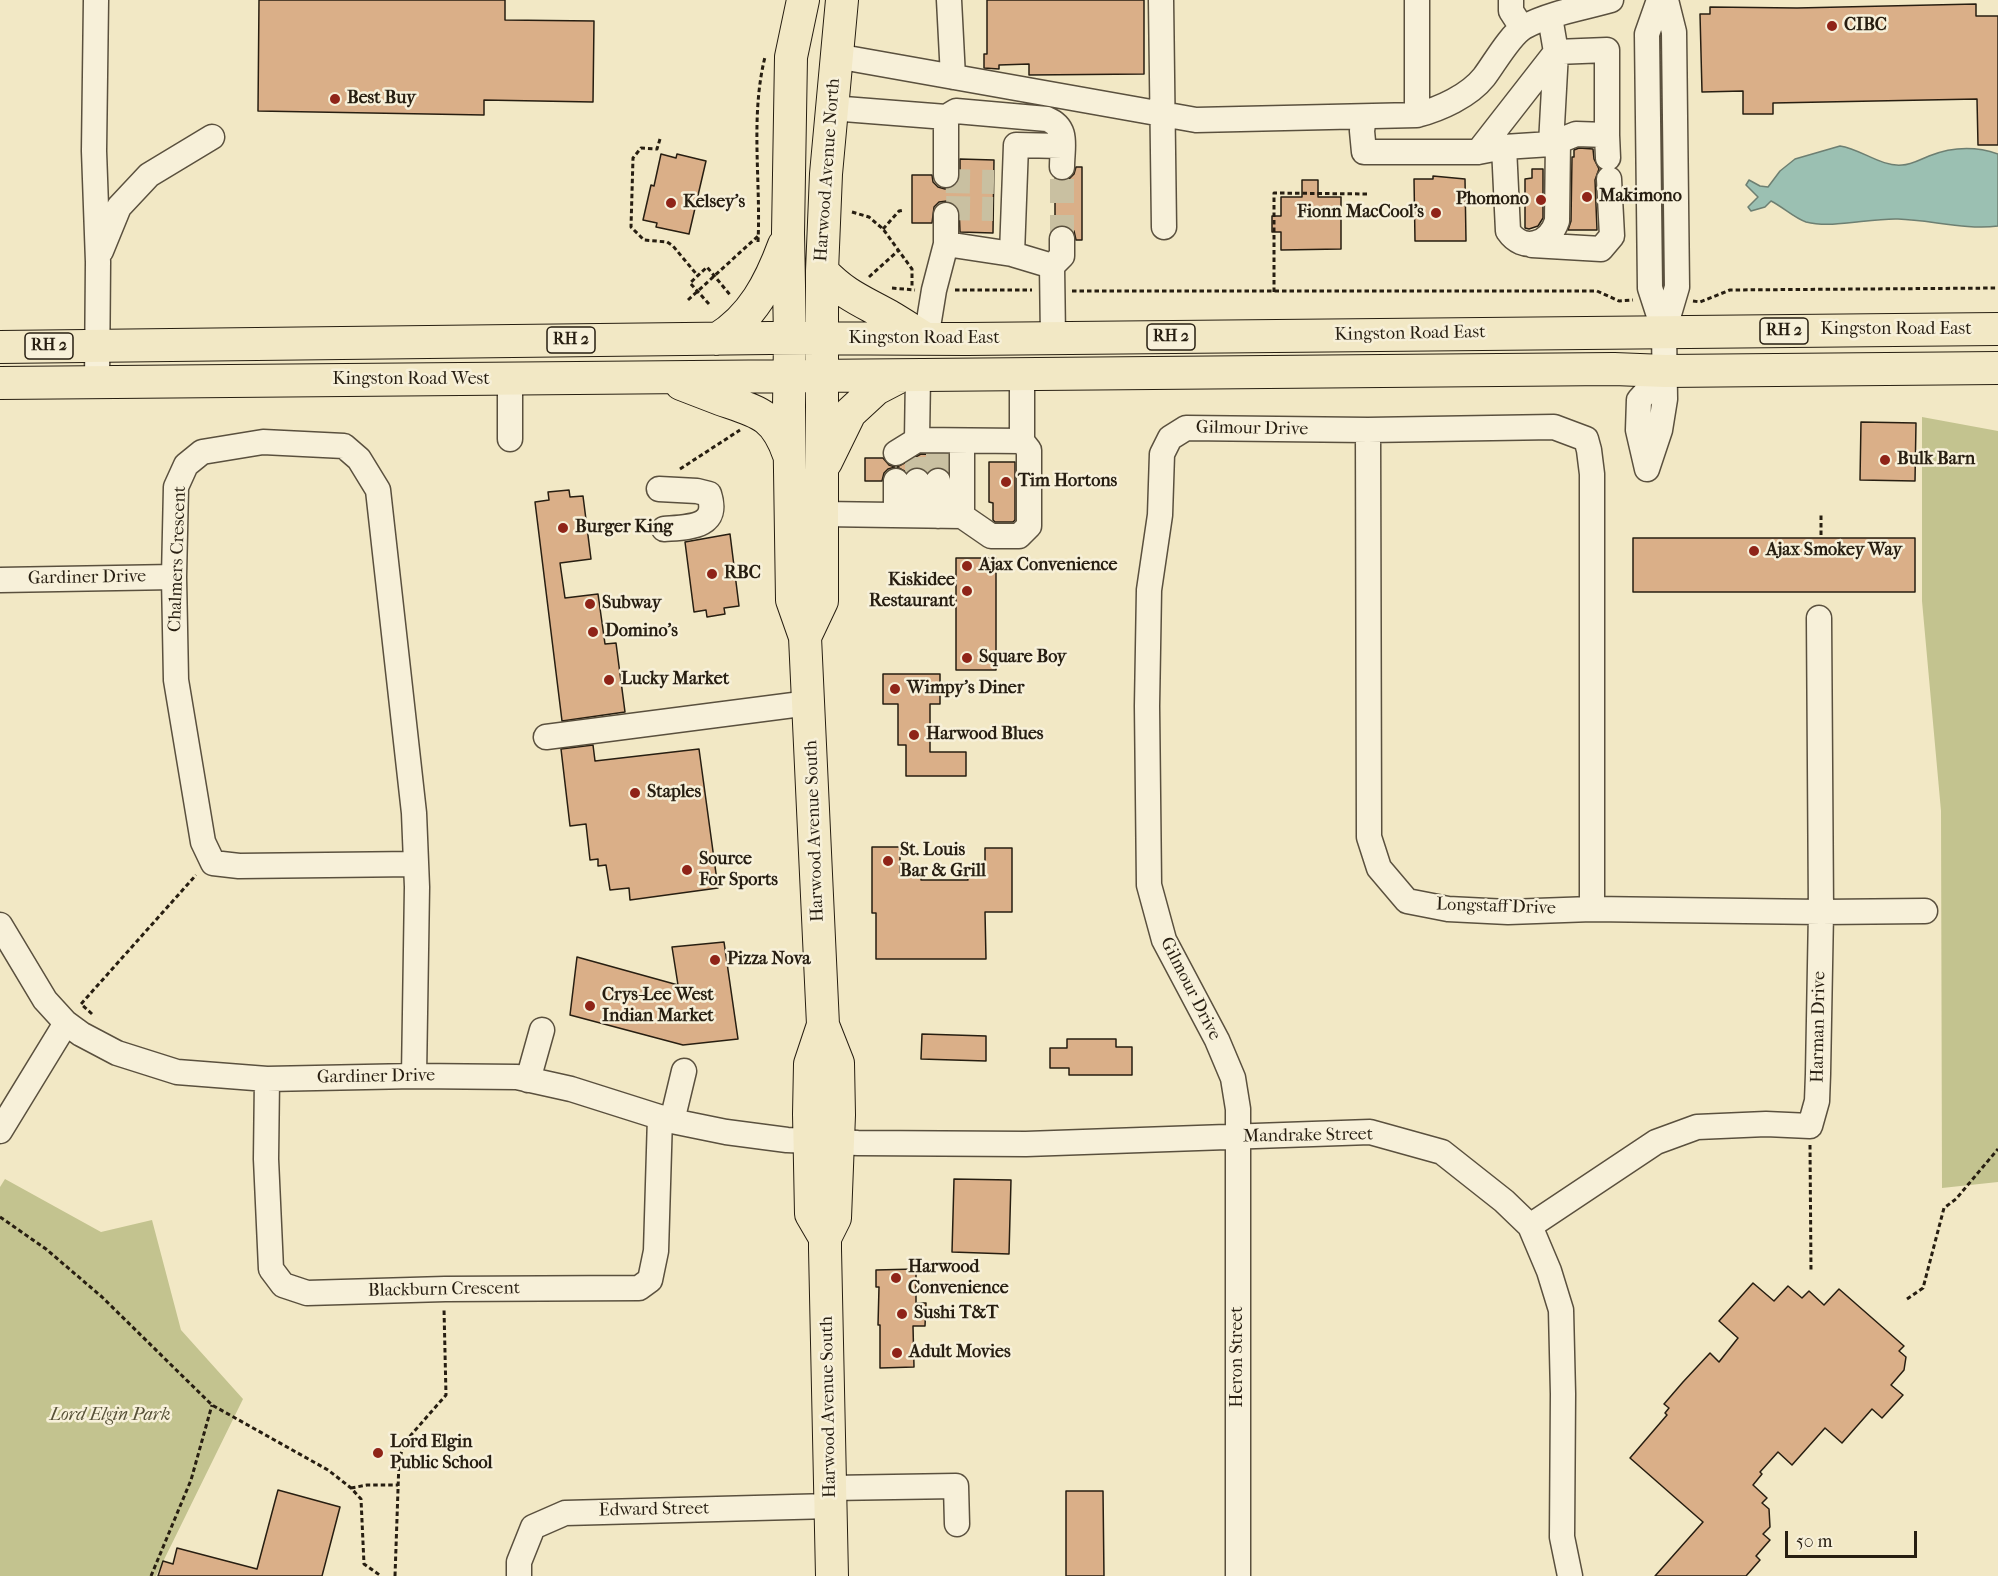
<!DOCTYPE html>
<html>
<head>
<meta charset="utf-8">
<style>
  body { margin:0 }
  #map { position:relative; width:1998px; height:1576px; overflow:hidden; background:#f2e8c5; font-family:"IM FELL French Canon",serif }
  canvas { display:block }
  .scale { position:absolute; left:1785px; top:1531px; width:132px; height:27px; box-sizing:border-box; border:3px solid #271e11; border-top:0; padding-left:8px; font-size:18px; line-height:21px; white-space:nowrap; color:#271e11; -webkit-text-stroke:4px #f7f0d9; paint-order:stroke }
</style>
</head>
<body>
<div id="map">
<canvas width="1998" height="1576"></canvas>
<div class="scale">50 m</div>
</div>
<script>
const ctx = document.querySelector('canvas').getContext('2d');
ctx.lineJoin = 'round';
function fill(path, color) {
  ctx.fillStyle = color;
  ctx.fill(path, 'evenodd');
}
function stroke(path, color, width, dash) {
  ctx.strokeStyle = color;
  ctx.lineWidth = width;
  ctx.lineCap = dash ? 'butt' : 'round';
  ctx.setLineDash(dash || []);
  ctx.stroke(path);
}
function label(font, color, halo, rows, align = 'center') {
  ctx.font = font + ' "IM FELL French Canon",serif';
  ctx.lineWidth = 5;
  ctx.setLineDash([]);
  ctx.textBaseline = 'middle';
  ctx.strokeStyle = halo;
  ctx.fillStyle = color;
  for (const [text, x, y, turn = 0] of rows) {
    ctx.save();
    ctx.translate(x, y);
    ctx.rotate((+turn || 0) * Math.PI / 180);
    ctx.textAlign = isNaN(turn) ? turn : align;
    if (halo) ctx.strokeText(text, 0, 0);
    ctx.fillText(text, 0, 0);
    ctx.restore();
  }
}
fill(new Path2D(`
  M1922,417L1998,431V1182L1942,1188L1941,811L1922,601Z
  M5,1179L101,1232L152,1220L181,1330L243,1399L156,1576H0V1187Z`), '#c3c38f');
const water = new Path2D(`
  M1840,146C1861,149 1881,167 1902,165C1911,165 1921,159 1929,156C1952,147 1975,146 1998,154V226C1965,230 1931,220 1898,219C1869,218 1833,229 1806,222C1794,218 1783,207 1771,201L1765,207L1751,211L1748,207L1758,197L1746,185L1749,180L1760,186L1768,187L1780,171L1795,159Z`);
fill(water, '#9bc0b2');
stroke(water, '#6d7f72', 1.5);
const building = new Path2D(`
  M259,0H505V20L594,21L593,102L484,100V115L258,111Z
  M987,0H1144V74L1029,75V64L999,65V69L984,68V54H987Z
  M1976,4V16H1998V145H1978L1977,99L1773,103V114H1743V91L1702,92L1700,14H1710V7L1797,8Z
  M1579,148L1593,149L1594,159L1599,169L1595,180L1597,230H1568L1571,221L1572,157H1574V150Z
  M661,154L676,158L677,154L706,161L689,234L656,227L657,223L643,220L651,185L654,186Z
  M960,159L994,160L993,233L960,232L959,208L954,203L947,201L939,202L934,207L932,223H912V175H932L933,182L938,187L945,189L953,188L958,183L960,176Z
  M1076,167H1082V240H1076L1074,231L1069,226L1061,225L1055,227V179L1062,181L1069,179L1074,174Z
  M1532,169H1543V218L1538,226L1529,229L1525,228V179L1532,178Z
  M1433,176L1465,179L1466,241H1415L1414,179H1433Z
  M1302,180H1318V197H1341V249L1281,250V232H1272V216H1281V197H1302Z
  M1861,422L1916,423L1915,481L1860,480Z
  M921,454L948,455V471L937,467L927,472L924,468L916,467L906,472L897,467Z
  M865,458H883L889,465L895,467L888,469L884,473L882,481H865Z
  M989,462H1015V520L1013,522H995L993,520V503L989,502Z
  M569,490L570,497L583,496L591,559L560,563L565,598L598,594L605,644L616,643L625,712L562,721L535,502L549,500L548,492Z
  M730,534L739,606L724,608L725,614L707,617L706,610L694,612L685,542Z
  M1633,538H1915V592H1633Z
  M956,558H996V670H956Z
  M883,674H940V704H930V752H966V776H906V745H898V704H883Z
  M593,745L595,761L699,749L718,888L630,900L629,888L610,890L606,865L598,866V859L590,860L586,824L570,826L561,749Z
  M872,847H900V876H921V880H968L967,876H985V848H1012V912H985L986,959H876V913H872Z
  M724,942L738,1039L683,1045L570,1015L577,957L678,985L672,947Z
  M922,1034L986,1036V1061L921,1059Z
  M1067,1039H1116V1047H1132V1075H1069V1068H1050V1048H1067Z
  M954,1179L1011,1180L1009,1254L952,1252Z
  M916,1269V1303H926L925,1326H913L914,1367L880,1368V1325H878L879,1287H876V1270Z
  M1753,1283L1774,1301L1788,1286L1802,1298L1809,1291L1824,1305L1839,1289L1904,1346L1899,1351L1906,1357L1904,1370L1891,1385L1903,1395L1882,1418L1872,1409L1842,1443L1825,1428L1792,1465L1778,1452L1760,1472L1762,1474L1753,1485L1767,1498L1762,1503L1769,1509L1770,1527L1763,1534L1770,1540L1756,1556L1760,1560L1746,1576H1655L1703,1522L1630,1458L1667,1415L1665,1413L1669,1408L1664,1404L1683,1382L1710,1353L1719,1362L1738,1338L1719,1321Z
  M278,1490L340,1507L322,1576H158L163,1561L173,1564L177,1548L257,1569Z
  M1066,1491H1103L1104,1576H1066Z`);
fill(building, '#daaf88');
stroke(building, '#271e11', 1.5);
stroke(new Path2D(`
  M946,181L994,182
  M946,208L993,209
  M1062,239V167
  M938,453V481
  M917,481V453`), '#c9c0a1', 24, [24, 12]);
const minor = new Path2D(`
  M96,0L94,151L98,262L97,382
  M949,0L953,77
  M1161,0L1164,227
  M1417,0V115
  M1511,0V11L1522,28
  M836,56L1196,120L1417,115C1440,109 1469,96 1484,77C1494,64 1510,35 1524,27C1550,13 1583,8 1611,0
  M831,108L946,117L956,111L1047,119C1069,128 1062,146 1062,167
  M1364,117L1362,131L1364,152H1478L1504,147L1551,144L1556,52L1550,17
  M1607,135L1608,158
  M1504,147L1508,231C1523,253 1549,245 1557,221L1558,141
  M1478,152L1556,52L1607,50V135L1576,134L1551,144
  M946,175V117
  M946,244V215
  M1532,245L1601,249L1612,236L1609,179
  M101,251L119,207L149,175L212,137
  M1052,266L1062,256V239
  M1664,331L1677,287L1674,32L1666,0
  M1053,338L1052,266L1012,254L1016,145L1062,146
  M926,339L934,290L946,244L1012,254
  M918,375L917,440L1022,441V374
  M1368,430L1369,837L1379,868L1407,901L1448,909L1508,912L1592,909L1821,912L1925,911
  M510,439V379
  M896,453L917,440
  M1647,469L1660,430L1665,399L1664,331L1650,288L1647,34L1659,0
  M1647,469L1638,430L1639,400L1665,371
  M896,481V515
  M917,481V515
  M938,481V516
  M659,489L697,491L709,494C720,528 689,527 664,529
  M823,514L962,516V441
  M962,516L991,536H1019L1029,526V450L1022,441
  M0,580L174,577
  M546,737L809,703
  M0,925L45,1000L66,1023L81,1034L117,1053L177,1072L267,1079L414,1076L517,1077L571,1089L672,1121L726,1132L787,1140L858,1143L1026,1144L1370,1132L1442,1152L1504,1201L1530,1226L1549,1271L1561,1310L1563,1394L1562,1537L1570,1576
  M414,1076L417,887L414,813L378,490L359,459L344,446L263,442L202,452L186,465L176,487L174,577L176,680L203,842L213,863L239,866L415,864
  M267,1079L266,1159L271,1269L283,1285L307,1293L445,1289L639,1288L650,1280L656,1251L660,1117
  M528,1080L542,1030
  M672,1121L684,1071
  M0,1131L66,1023
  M1530,1226L1656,1142L1697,1127L1766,1124L1810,1126L1817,1101L1818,1074L1821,912L1819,618
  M831,1488L956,1486L957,1524
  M519,1576V1562L533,1527L565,1513L831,1506
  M1238,1576V1109L1233,1078L1217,1040L1164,940L1149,885L1147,706L1149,590L1160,515L1162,454L1170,438L1186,428L1368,430L1554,427L1586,439L1589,450L1592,474V909`);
const major = new Path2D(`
  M803,0L791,57L788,233L790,338L789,406L792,600L805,637L823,1025L838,1063L839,1115L835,1218L825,1238V1249L832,1576
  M822,271C845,295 860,300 889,316C901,323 913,331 926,339
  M717,339C752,318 770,283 784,245
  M0,347L770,338L967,339L1998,329
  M0,383L1614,369L1665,371L1998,368
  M681,384C694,389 707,394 720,399C758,412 775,414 789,455
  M826,462L850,413L876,389L901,376
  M805,637L822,601V271L826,174L842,0
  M823,1025L810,1064L809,1114L811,1214L825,1238`);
stroke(minor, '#5a503e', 27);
stroke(major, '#271e11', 34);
stroke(new Path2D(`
  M660,139L657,149L641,148L633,158L631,227L644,240L667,242L673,246L698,276
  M852,212L869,217L883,229L912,269V286
  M883,229L899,211L904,210
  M758,242C761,181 750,117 765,57
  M869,277L899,250
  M892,288L915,290
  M955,290H1032
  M1072,291H1597L1619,301L1633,300
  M1274,292V193L1367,194
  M688,300L758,236
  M1693,301L1700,302L1730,290L1998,288
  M709,304L690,283L707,267L731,296
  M680,469L740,430
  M1821,535V514
  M92,1014L81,1004L196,875
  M1810,1145L1811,1272
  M0,1217L46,1249L102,1297L212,1405L328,1470L351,1488L361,1499L364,1564L381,1576
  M1907,1299L1923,1288L1944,1208L1956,1199L1998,1149
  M351,1488L367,1485H398
  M151,1576L191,1480L212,1405
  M395,1576L399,1461L404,1443L446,1395L444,1309`), '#271e11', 3, [4.5, 3]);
stroke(minor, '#f7f0d9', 24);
stroke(major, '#f2e8c5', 32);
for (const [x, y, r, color] of [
  [1832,26,6,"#8f2418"],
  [335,99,6,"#8f2418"],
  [1587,197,6,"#8f2418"],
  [1541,200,6,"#8f2418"],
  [671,203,6,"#8f2418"],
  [1436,213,6,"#8f2418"],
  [1885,460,6,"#8f2418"],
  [1006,482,6,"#8f2418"],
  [563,528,6,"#8f2418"],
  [1754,551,6,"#8f2418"],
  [967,566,6,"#8f2418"],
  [712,574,6,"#8f2418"],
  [967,591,6,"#8f2418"],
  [590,604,6,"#8f2418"],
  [593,632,6,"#8f2418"],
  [967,658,6,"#8f2418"],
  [609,680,6,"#8f2418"],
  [895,689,6,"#8f2418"],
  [914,735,6,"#8f2418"],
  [635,793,6,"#8f2418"],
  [888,861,6,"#8f2418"],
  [687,870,6,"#8f2418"],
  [715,960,6,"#8f2418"],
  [590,1006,6,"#8f2418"],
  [896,1278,6,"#8f2418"],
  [902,1314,6,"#8f2418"],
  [897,1353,6,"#8f2418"],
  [378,1453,6,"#8f2418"]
]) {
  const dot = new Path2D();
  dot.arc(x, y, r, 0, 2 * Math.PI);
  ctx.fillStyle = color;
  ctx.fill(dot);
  stroke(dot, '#f7f0d9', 2);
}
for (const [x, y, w] of [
  [1784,331,48],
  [1171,337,48],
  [571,340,48],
  [49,346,48]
]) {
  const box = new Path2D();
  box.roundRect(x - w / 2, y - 13, w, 26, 4.5);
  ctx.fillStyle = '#f7f0d9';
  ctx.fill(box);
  stroke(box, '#271e11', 1.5);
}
label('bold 16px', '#271e11', null, [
  ["RH 2",1784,331],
  ["RH 2",1171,337],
  ["RH 2",571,340],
  ["RH 2",49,346]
]);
label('bold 18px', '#271e11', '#f7f0d9', [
  ["CIBC",1844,26],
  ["Best Buy",347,99],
  ["Makimono",1599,197],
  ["Phomono",1529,200,"right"],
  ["Kelsey's",683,203],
  ["Fionn MacCool's",1424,213,"right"],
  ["Bulk Barn",1897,460],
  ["Tim Hortons",1018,482],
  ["Burger King",575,528],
  ["Ajax Smokey Way",1766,551],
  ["Ajax Convenience",979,566],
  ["RBC",724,574],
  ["Kiskidee",955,581,"right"],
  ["Restaurant",955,602,"right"],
  ["Subway",602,604],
  ["Domino's",605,632],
  ["Square Boy",979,658],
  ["Lucky Market",621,680],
  ["Wimpy's Diner",907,689],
  ["Harwood Blues",926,735],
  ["Staples",647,793],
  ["St. Louis",900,851],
  ["Bar & Grill",900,872],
  ["Source",699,860],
  ["For Sports",699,881],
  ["Pizza Nova",727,960],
  ["Crys-Lee West",602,996],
  ["Indian Market",602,1017],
  ["Harwood",908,1268],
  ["Convenience",908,1289],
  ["Sushi T&T",914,1314],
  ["Adult Movies",909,1353],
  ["Lord Elgin",390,1443],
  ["Public School",390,1464]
], 'left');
label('18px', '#271e11', '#f7f0d9', [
  ["Harwood Avenue North",828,170,-86],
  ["Kingston Road East",1896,330],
  ["Kingston Road East",1410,334,-1],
  ["Kingston Road East",924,339],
  ["Kingston Road West",411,380],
  ["Gilmour Drive",1252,429,1],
  ["Chalmers Crescent",178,559,-88],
  ["Gardiner Drive",87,578,-1],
  ["Harwood Avenue South",815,831,-92],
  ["Longstaff Drive",1496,907,2],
  ["Gilmour Drive",1190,989,63],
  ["Harman Drive",1819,1027,-89],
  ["Gardiner Drive",376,1077,-1],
  ["Mandrake Street",1308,1136,-1],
  ["Blackburn Crescent",444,1290,-1],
  ["Heron Street",1238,1357,-90],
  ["Harwood Avenue South",829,1407,-91],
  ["Edward Street",654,1510,-1]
]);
label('italic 18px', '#565037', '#f7f0d9', [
  ["Lord Elgin Park",110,1416]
]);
</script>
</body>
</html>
